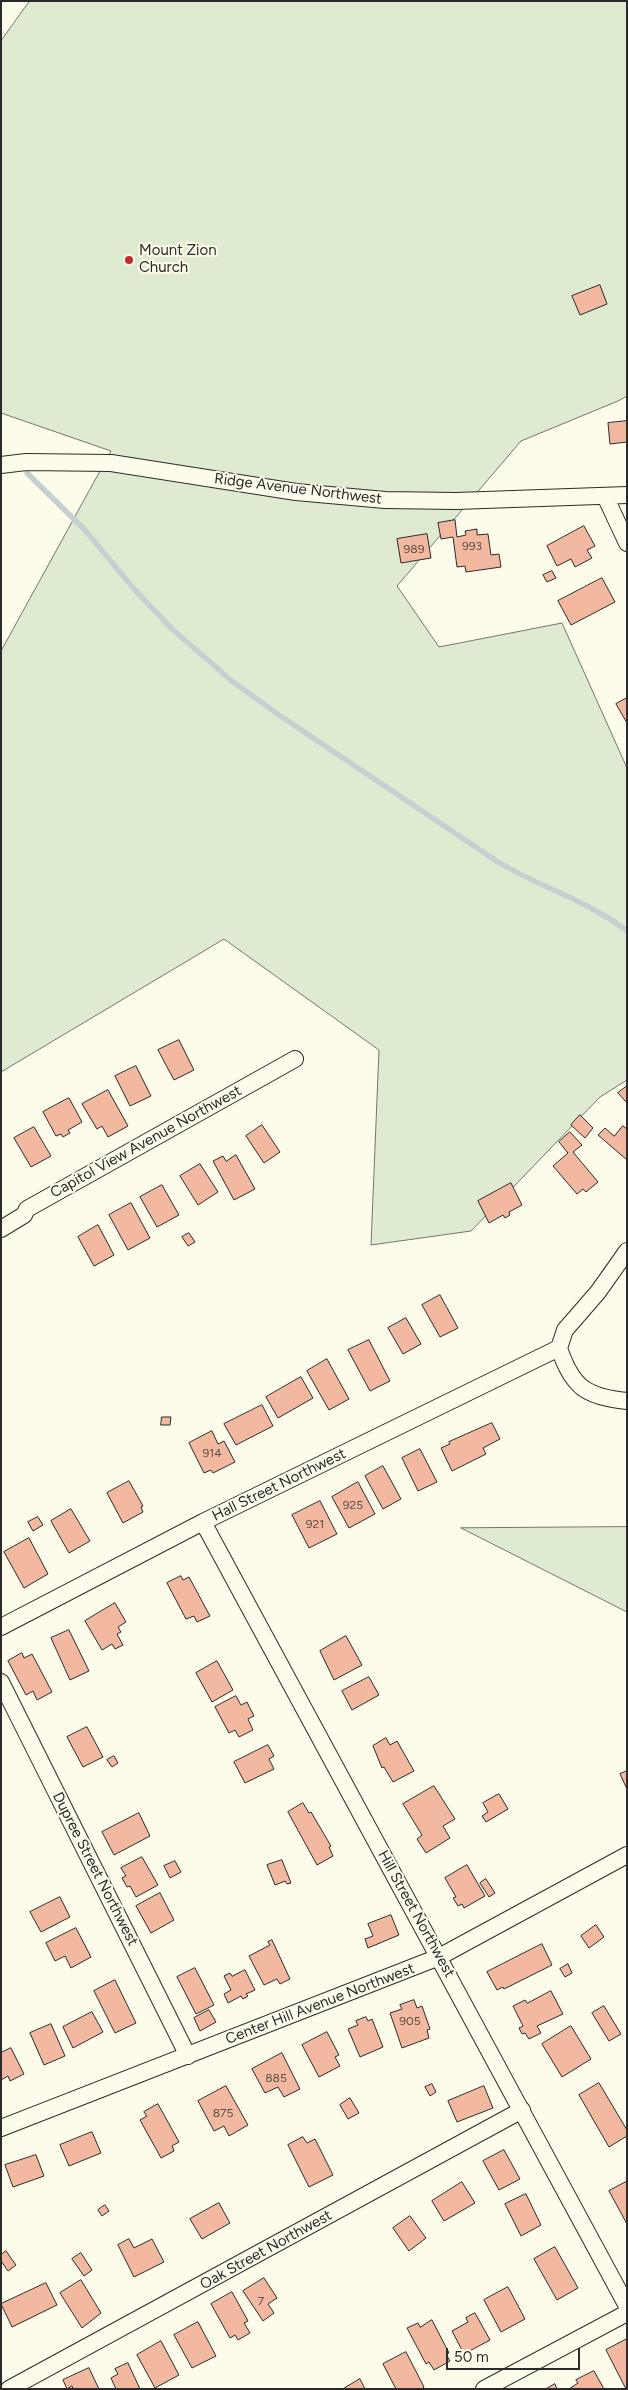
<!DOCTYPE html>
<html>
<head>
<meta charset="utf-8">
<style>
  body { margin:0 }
  #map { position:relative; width:628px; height:2390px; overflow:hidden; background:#fdfbea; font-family:Figtree,sans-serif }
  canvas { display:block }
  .frame { position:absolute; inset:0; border:2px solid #2b2b2b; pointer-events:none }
  .scale { position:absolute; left:446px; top:2348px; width:134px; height:22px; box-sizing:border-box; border:2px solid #2b2b2b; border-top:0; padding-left:6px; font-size:15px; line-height:18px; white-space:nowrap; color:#2b2b2b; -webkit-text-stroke:4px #fdfbea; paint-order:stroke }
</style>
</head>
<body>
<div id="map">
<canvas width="628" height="2390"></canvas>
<div class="frame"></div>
<div class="scale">50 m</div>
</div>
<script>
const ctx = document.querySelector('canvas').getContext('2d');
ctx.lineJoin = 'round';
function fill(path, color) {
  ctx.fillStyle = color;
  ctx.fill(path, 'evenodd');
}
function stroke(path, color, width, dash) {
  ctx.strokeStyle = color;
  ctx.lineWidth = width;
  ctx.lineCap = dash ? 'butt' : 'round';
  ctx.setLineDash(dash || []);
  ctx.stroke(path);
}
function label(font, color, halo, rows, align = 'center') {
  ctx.font = font + ' Figtree,sans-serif';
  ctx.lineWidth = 4;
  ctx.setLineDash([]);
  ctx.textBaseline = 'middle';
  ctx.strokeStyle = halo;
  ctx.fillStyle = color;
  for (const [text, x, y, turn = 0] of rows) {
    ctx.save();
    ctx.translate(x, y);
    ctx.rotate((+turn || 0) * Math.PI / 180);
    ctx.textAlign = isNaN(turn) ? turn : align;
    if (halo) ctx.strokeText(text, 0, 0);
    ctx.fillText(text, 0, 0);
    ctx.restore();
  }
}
const green = new Path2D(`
  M30,1H627V396L618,401L521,441L397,586L439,647L562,623L627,768V1080L600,1097L471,1231L371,1245L379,1050L224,939L1,1072V651L111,451L1,413V41Z
  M627,1527V1612L461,1528Z`);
fill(green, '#deebd1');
stroke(green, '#74746e', 1);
stroke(new Path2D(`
  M27,473L84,529L135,590L172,629L232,681L276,713L498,862C540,887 588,901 627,931`), '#c7d0d0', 5.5);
const building = new Path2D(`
  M600,285L607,304L580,315L572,296Z
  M627,421V442L610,444L608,423Z
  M455,520L457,537L466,535L465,531L477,529V535L488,534L491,555L499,554L501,567L466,572L465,566L457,567L453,537L441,539L438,523Z
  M584,526L595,546L587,550L592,558L575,567L571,559L557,566L547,546Z
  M427,534L431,558L401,563L397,539Z
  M552,571L556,578L547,582L543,575Z
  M602,578L615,602L571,625L558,601Z
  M627,698V723L616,704Z
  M179,1040L194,1070L174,1080L158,1050Z
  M136,1066L151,1096L130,1106L115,1076Z
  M627,1086V1103L618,1093Z
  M108,1090L128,1126L108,1137L102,1126L97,1129L82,1104Z
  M69,1098L82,1122L68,1130L70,1133L63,1137L61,1134L56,1136L43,1112Z
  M580,1115L593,1128L585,1138L571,1125Z
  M262,1125L280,1152L264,1163L246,1136Z
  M623,1126L627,1129V1160L598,1135L605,1128L614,1136Z
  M34,1127L51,1156L31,1167L14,1138Z
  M570,1132L582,1145L573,1152L598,1182L586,1192L583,1189L577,1194L553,1166L568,1153L559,1142Z
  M236,1155L255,1189L234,1200L213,1161L223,1156L226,1161Z
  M200,1164L218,1192L198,1205L180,1176Z
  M511,1183L522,1205L509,1212L510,1215L505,1218L503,1215L489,1223L478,1201Z
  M162,1185L179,1215L157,1227L140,1197Z
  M131,1203L150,1238L128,1250L109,1215Z
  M98,1225L114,1255L94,1266L78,1237Z
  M189,1233L195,1242L188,1246L182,1237Z
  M440,1295L458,1328L440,1337L422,1305Z
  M406,1318L421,1344L403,1354L388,1328Z
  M369,1340L390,1381L370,1391L348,1350Z
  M327,1359L349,1399L329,1410L307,1371Z
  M301,1377L313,1398L278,1418L266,1397Z
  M262,1405L273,1426L236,1445L224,1424Z
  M162,1417H171L170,1425H161Z
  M492,1423L500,1439L483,1448L486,1454L452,1471L441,1448L450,1444L449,1442Z
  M212,1431L218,1444L224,1441L235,1462L213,1473L211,1470L204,1473L189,1443Z
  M420,1449L437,1482L418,1491L402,1458Z
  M383,1466L401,1499L383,1509L365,1476Z
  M129,1481L143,1506L141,1507L143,1512L123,1523L107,1493Z
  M358,1482L375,1514L349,1528L332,1497Z
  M320,1501L337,1534L309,1548L292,1515Z
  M71,1509L90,1541L69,1553L51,1521Z
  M38,1517L43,1525L33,1531L28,1522Z
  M29,1538L48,1574L24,1588L4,1552Z
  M181,1576L183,1580L189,1577L210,1616L197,1622L194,1616L186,1619L167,1583Z
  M115,1603L126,1622L118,1627L121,1632L117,1634L123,1645L115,1649L112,1644L102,1650L85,1621Z
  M69,1630L89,1671L70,1680L51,1638Z
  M346,1636L362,1665L334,1680L320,1651Z
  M22,1653L24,1658L32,1654L52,1692L37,1700L33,1691L26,1695L8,1661Z
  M217,1661L233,1690L212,1702L196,1673Z
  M369,1677L379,1695L352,1710L342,1691Z
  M236,1696L241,1705L247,1702L254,1716L248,1719L253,1730L239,1737L235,1730L229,1733L215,1707Z
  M87,1727L103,1757L83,1767L67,1737Z
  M386,1738L390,1745L397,1741L414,1771L393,1782L384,1767L382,1768L373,1746Z
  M268,1745L274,1756L269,1759L274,1769L245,1783L234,1762Z
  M114,1756L118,1763L112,1767L107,1760Z
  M627,1771V1789L620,1774Z
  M434,1786L455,1819L443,1826L450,1838L426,1853L417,1839L422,1835L403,1804Z
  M499,1794L508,1809L486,1822L482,1816L488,1812L483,1803Z
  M303,1803L309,1813L311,1812L331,1846L329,1847L333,1856L317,1865L288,1812Z
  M139,1813L150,1836L114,1855L102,1832Z
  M142,1857L158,1885L136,1897L130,1886L127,1887L122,1878L126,1876L121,1868Z
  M282,1860L291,1883L287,1884L285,1881L275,1885L267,1865Z
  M175,1861L181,1872L170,1878L164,1866Z
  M467,1865L485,1896L464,1908L462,1904L458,1906L453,1898L456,1897L445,1878Z
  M486,1879L495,1893L489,1897L480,1883Z
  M160,1893L174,1920L151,1933L136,1906Z
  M60,1897L70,1917L41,1932L30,1912Z
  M391,1915L399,1935L368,1948L365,1939L373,1936L368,1924Z
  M596,1925L604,1937L589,1948L581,1936Z
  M76,1928L91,1957L71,1968L65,1956L55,1961L46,1943Z
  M272,1940L290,1979L280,1984L277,1979L264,1985L249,1956L270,1945L268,1942Z
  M542,1944L552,1965L504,1989L503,1987L497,1990L487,1972Z
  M568,1964L572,1973L565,1977L560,1969Z
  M195,1968L214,2005L196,2014L177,1977Z
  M245,1970L255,1990L246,1994L248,1996L243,1999L241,1996L228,2003L224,1994L231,1990L224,1976L230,1973L232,1976Z
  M115,1980L136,2023L115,2033L94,1991Z
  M551,1991L563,2014L537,2026L541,2033L529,2039L525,2033L522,2034L519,2028L523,2026L513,2006L525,2000L527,2003Z
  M414,2000L417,2008L422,2006L430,2029L427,2030L429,2038L402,2048L390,2013L402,2009L400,2005Z
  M604,2006L621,2034L609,2041L592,2013Z
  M209,2010L216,2022L200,2031L194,2018Z
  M92,2012L103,2032L73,2048L63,2027Z
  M366,2017L368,2021L372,2019L383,2047L360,2057L348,2029L358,2025L356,2021Z
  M51,2024L65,2056L44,2065L30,2033Z
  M571,2026L591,2059L562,2077L542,2044Z
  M327,2032L339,2055L335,2057L340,2066L319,2077L302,2045Z
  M11,2048L24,2074L10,2081L8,2076L1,2080V2053Z
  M282,2053L300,2089L284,2097L278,2087L265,2093L252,2069Z
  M599,2083L627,2130V2136L609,2147L579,2095Z
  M432,2084L436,2092L430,2096L425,2087Z
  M226,2086L248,2125L229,2136L224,2126L214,2131L198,2101Z
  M484,2086L493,2108L457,2122L448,2101Z
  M350,2098L359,2113L348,2119L340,2105Z
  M158,2104L179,2142L172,2146L174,2151L161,2158L140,2120L147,2116L144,2112Z
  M92,2132L101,2153L69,2166L60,2145Z
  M303,2137L307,2143L315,2139L333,2175L309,2187L288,2145Z
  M504,2150L520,2179L499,2190L483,2161Z
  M36,2155L44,2176L13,2187L5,2165Z
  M462,2182L475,2203L444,2221L432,2201Z
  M626,2182L627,2184V2224L609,2191Z
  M526,2194L541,2225L521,2236L505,2204Z
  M219,2203L230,2223L202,2239L190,2219Z
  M105,2205L109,2211L102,2216L98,2210Z
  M410,2216L426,2238L409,2251L393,2228Z
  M129,2239L134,2248L152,2239L164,2262L134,2277L118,2245Z
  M555,2247L578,2288L557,2300L534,2259Z
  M6,2251L16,2265L8,2271L1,2261V2255Z
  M81,2253L92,2270L84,2276L72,2259Z
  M264,2278L277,2298L268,2304L274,2313L263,2321L243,2291Z
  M81,2280L101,2313L82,2328L60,2293Z
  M46,2283L57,2305L12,2327L1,2304Z
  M508,2287L525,2319L501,2332L484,2300Z
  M232,2292L248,2321L244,2323L250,2333L238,2340L235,2335L230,2338L211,2304Z
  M475,2313L490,2340L464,2354L452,2331L468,2322L466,2318Z
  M432,2320L449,2353L446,2354L450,2361L434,2370L429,2362L426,2364L407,2328L418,2323L420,2327Z
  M198,2322L216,2356L192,2368L174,2335Z
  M627,2339V2389H626L606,2350Z
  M161,2341L179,2375L155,2388L137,2355Z
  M406,2352L424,2387L422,2389H396L383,2364Z
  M128,2363L140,2389H116L111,2378L118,2374L115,2369Z
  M89,2368L99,2389H73L72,2386L67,2389L63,2380Z
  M594,2371L604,2389H569L578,2383L576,2380Z
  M360,2379L365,2389H343Z
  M555,2384L557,2389H546Z`);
fill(building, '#f2b8a0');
stroke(building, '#2b2b2b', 1);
const street = new Path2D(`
  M1,465L26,462L111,463L296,492L385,500L456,501L627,495
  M605,496L627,543
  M1,1229L24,1215L27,1209L295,1059
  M559,1348L565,1330L598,1292L627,1251
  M559,1348C572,1387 586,1397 627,1401
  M203,1522L627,2306
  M1,1627L203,1522L559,1348
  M1,1682L188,2056
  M1,2128L439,1957L627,1855
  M9,2389L522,2110
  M484,2389L627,2313`);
stroke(street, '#2b2b2b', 18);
stroke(street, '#fdfbea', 16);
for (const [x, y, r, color] of [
  [129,260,5,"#c62828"]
]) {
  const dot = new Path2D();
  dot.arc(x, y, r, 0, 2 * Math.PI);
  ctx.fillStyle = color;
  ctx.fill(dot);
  stroke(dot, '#fdfbea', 2);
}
label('12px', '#5d4e48', null, [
  ["993",472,546],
  ["989",414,549],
  ["914",212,1453],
  ["925",353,1505],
  ["921",315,1524],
  ["905",410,2021],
  ["885",276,2078],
  ["875",223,2113],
  ["7",261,2301]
]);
label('15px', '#2b2b2b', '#fdfbea', [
  ["Mount Zion",139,251],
  ["Church",139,268]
], 'left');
label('15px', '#2b2b2b', '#fdfbea', [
  ["Ridge Avenue Northwest",298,489,7],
  ["Capitol View Avenue Northwest",146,1142,-29],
  ["Hall Street Northwest",279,1485,-26],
  ["Dupree Street Northwest",95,1869,63],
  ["Hill Street Northwest",416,1914,61],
  ["Center Hill Avenue Northwest",320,2004,-21],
  ["Oak Street Northwest",266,2250,-29]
]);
</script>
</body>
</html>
